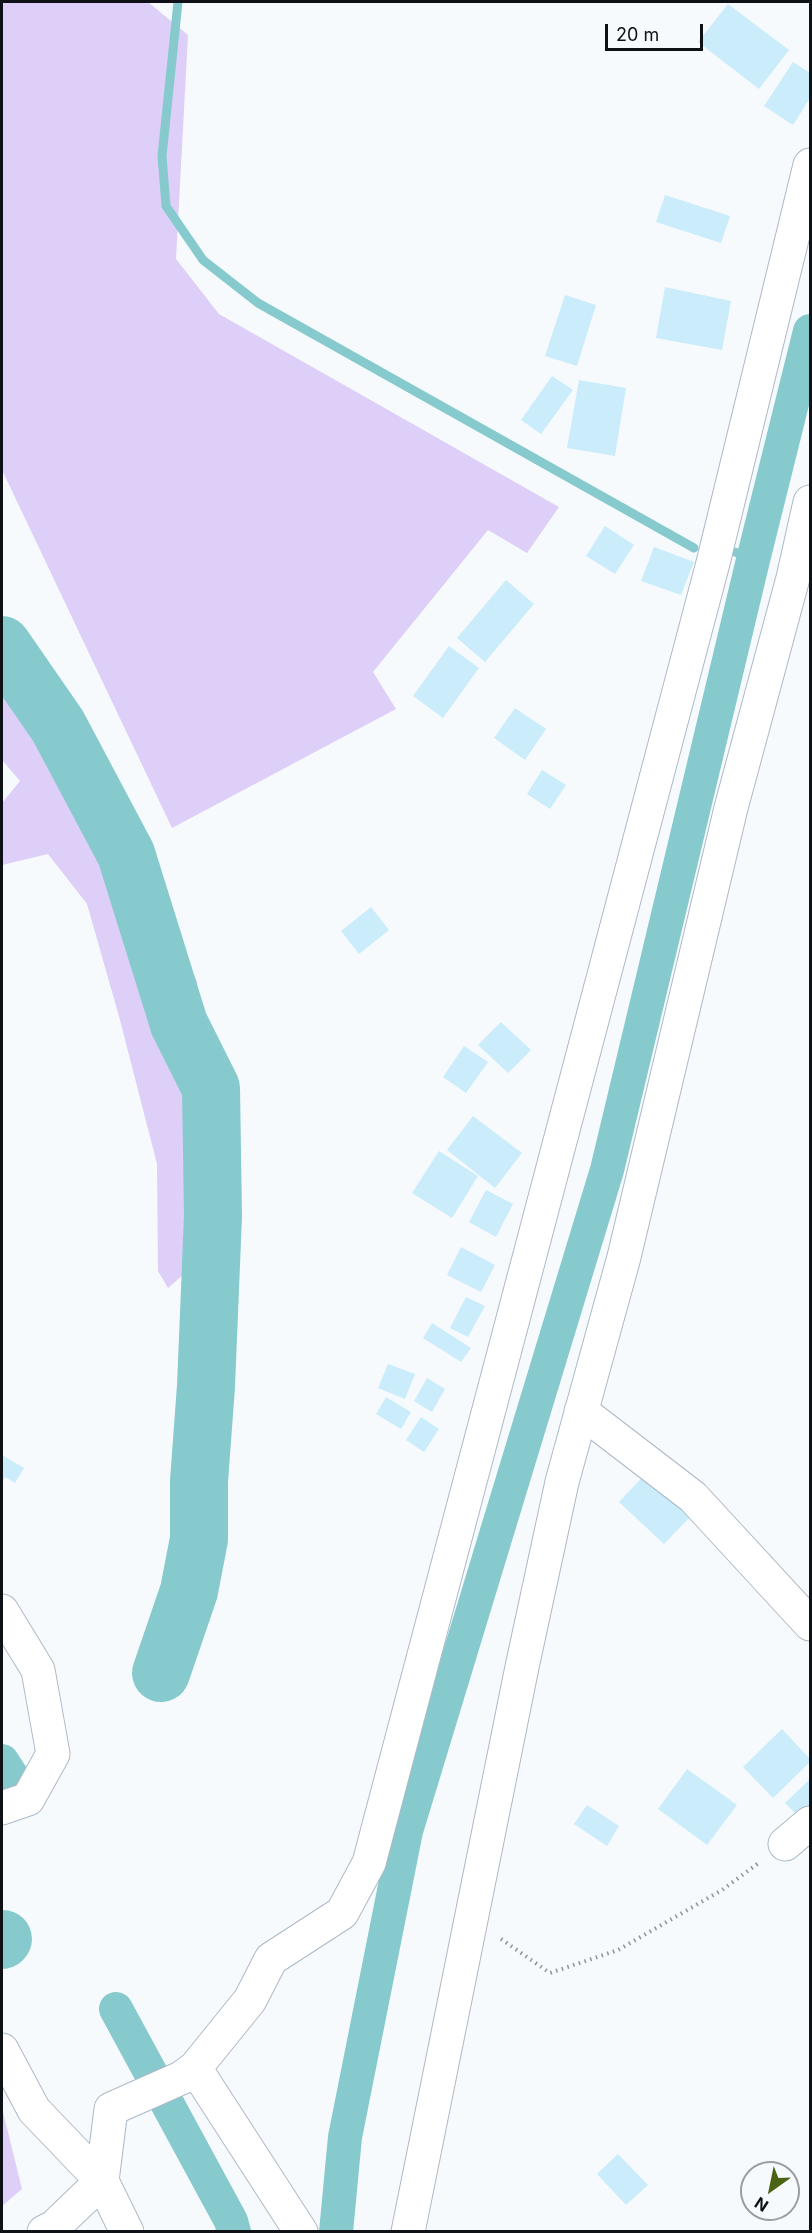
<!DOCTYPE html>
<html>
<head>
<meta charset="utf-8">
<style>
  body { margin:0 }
  #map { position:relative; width:812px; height:2233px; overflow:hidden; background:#f7fafd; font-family:Inter,sans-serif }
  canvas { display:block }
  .frame { position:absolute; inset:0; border:3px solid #0e1217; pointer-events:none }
  .north { position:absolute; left:740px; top:2161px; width:60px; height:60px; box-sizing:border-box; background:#f7fafd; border:2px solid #9a9da1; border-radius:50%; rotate:213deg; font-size:16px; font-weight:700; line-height:24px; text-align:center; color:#0e1217 }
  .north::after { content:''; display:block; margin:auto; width:21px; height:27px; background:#4b6414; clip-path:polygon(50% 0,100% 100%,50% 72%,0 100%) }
  .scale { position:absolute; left:605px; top:24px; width:98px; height:27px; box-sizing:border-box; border:3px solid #0e1217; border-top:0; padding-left:8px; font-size:18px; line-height:21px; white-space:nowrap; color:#0e1217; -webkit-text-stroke:4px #f7fafd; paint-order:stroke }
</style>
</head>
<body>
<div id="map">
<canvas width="812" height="2233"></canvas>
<div class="frame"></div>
<div class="north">N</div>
<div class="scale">20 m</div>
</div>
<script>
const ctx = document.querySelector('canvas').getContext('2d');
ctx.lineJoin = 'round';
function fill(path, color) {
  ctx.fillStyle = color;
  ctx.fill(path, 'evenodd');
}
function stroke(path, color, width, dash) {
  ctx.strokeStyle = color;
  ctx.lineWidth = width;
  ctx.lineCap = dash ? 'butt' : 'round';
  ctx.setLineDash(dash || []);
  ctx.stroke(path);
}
fill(new Path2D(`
  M2,2H148L188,35L176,259L219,314L559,507L527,553L488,530L373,672L396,709L172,828L2,470Z
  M2,687L51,760L141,878L197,981L204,1065L199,1261L168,1288L158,1271L157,1164L120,1020L87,904L48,854L2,865V803L20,781L2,760Z
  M2,2108L22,2189L2,2206Z`), '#decff8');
stroke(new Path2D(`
  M178,2L162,156L166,206L203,260L258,303L694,548
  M735,552L753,560`), '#86cace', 9);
stroke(new Path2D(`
  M2,1761L11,1775
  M116,2009L231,2221L234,2232
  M336,2232L345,2137L406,1831L607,1170L753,560L810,331`), '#86cace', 34);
stroke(new Path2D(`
  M2,645L58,726L126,854L179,1024L211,1088L213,1216L206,1386L199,1481V1539L189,1591L161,1673
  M2,1940L3,1939`), '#86cace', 58);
fill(new Path2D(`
  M728,4L789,50L759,89L698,42Z
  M793,62L810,73V98L793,125L764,106Z
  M665,195L730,216L721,243L656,222Z
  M665,287L731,301L722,350L656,338Z
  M565,295L596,305L577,366L545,356Z
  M552,376L573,390L541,434L521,420Z
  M579,380L626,388L615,456L567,448Z
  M605,526L634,545L615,574L586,556Z
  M654,547L694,562L681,595L641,581Z
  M506,580L534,604L485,662L457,638Z
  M449,646L479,668L443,718L413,696Z
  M515,708L546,729L525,760L494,738Z
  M542,770L566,785L550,809L527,794Z
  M371,907L389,930L359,954L341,931Z
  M501,1022L531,1050L508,1073L478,1045Z
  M464,1046L488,1062L466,1093L443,1077Z
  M473,1116L522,1153L495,1188L447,1150Z
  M439,1151L478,1176L452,1218L412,1193Z
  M486,1190L513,1204L496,1237L469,1222Z
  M461,1247L495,1265L481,1292L447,1275Z
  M466,1297L485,1306L468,1337L450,1328Z
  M432,1323L471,1348L461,1362L423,1338Z
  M388,1364L415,1374L405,1399L378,1388Z
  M427,1378L445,1389L432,1412L414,1401Z
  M386,1397L411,1412L401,1429L376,1414Z
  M421,1417L439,1429L424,1452L406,1440Z
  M2,1455L24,1468L15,1483L5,1477L2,1483Z
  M649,1470L694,1513L664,1544L619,1502Z
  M782,1729L810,1759V1762L773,1798L743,1767Z
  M687,1769L737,1805L707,1845L658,1809Z
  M810,1779V1812L802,1820L785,1803Z
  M587,1805L619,1826L607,1846L574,1824Z
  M618,2154L648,2185L626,2205L597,2174Z`), '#caecfb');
const minor = new Path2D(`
  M581,1411L693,1497L810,1624
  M2,1611L38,1670L53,1754L28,1799L2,1808
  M785,1844L810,1823
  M2,2050L34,2110L102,2181L127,2232
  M195,2068L301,2232
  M44,2232L54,2227L102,2181L111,2109L181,2078L195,2068L250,2000L271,1959L342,1913L369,1863L713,563L810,165
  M408,2232L522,1667L562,1482L624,1257L731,808L793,578L810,502`);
stroke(minor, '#adb9c7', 35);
stroke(new Path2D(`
  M501,1939L550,1973L618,1950L722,1890L760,1862`), '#8f9296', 4, [1.5, 4.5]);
stroke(minor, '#fff', 33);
</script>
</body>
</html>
